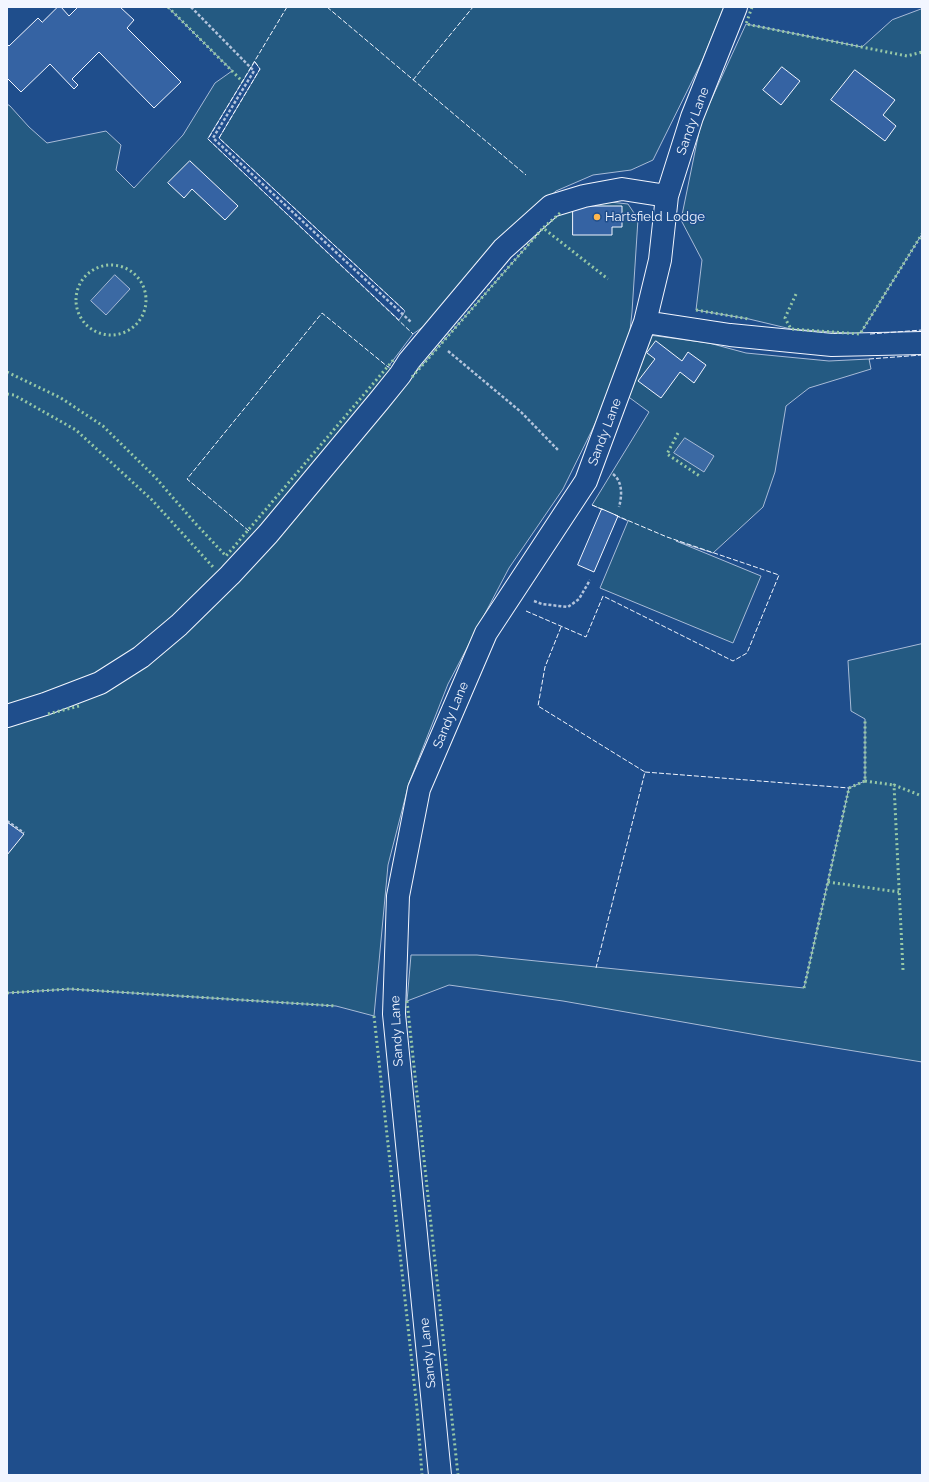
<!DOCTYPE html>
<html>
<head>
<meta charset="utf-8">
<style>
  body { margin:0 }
  #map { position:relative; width:929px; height:1482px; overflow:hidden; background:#1f4e8c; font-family:Raleway,sans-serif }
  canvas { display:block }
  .frame { position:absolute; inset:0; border:8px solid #f2f6ff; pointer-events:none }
</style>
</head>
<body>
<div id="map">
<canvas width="929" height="1482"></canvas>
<div class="frame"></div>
</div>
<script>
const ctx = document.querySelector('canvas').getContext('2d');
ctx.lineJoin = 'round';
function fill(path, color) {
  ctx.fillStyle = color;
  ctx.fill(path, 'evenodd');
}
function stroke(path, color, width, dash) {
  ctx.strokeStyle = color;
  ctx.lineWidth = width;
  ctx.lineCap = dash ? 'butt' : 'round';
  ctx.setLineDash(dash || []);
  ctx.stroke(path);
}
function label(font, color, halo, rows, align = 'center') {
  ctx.font = font + ' Raleway,sans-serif';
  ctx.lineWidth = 3;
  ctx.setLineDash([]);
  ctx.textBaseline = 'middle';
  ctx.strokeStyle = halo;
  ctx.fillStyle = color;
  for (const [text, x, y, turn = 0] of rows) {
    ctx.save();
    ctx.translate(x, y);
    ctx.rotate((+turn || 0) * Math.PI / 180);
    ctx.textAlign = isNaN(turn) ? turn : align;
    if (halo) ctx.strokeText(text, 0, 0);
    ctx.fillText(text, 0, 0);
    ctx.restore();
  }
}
const green = new Path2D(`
  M168,7H724L703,59L653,160L631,170L593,175L556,191L503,237L434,319L413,334L388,367L409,380L543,228L563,210L610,202L628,204L638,219L632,312L628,349L595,424L563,489L509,568L448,684L409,783L388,865L374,1016L336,1006L70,989L7,993V104L10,106L29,127L47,143L106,131L121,145L116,170L134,188L183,135L215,83L232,71ZM255,62L260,69L219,138L405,311L399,320L208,139Z
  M922,9V234L860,334L791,329L749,319L696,310L702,260L681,220L701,122L746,24L862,47L892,20Z
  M649,335L709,343L746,353L829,361L869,359L871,369L809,388L786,406L775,472L763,507L713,553L676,541L761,576L733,643L600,588L628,521L592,505L649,412L626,395Z
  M922,644V1062L774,1038L563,1001L449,985L407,1001L411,955H477L804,988L849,788L865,781V719L851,711L848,661Z`);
fill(green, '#245a82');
stroke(green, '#a8bbd7', 1);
const water = new Path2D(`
  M115,275L130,289L106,315L91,301Z
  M685,438L714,456L704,472L674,453Z`);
fill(water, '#3b69a3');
stroke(water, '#a8bbd7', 1);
const building = new Path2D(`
  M58,7H61L69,16L78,7H120L134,20L127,28L181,82L154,108L99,52L72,79L78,85L74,89L50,64L21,92L7,78V44L9,46L38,18L42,22Z
  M782,67L800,81L781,105L763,90Z
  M855,70L895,100L883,115L896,126L885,141L831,100Z
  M190,161L238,206L225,220L192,189L184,198L168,183Z
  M573,206H622V227H612V235H573Z
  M656,341L682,361L688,352L706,365L694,383L680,372L661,398L638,381L655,359L647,353Z
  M602,509L618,516L594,572L578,565Z
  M7,822L24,834L7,855Z`);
fill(building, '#3563a3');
stroke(building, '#f2f6ff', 1);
const minor = new Path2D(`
  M645,322L730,335L832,345L922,343
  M7,716L45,704L100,683L141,657L179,625L230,575L268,534L379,401L400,375L409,361L503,249L551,206L584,196L622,189L667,196
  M440,1475L394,1014L398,896L419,789L486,633L586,481L645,322L660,260L667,196L692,117L736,7`);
stroke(minor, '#f2f6ff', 24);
stroke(new Path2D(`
  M191,7L254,71L213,138L411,322
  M448,351L521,412L558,450
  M613,474C623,482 622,496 619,507
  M534,601L542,604L568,607L579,599L590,580
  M7,821L24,833`), '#b3c4dc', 2.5, [3, 2]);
stroke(minor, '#1f4e8c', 22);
stroke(new Path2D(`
  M168,7L243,82
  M752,7L746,24L907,56L922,52
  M560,213L543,228L608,279
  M76 300a35 35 0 1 1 70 0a35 35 0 1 1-70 0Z
  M796,294L785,318L791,329L860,334L922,234
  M696,310L749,319
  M7,372L61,398L103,426L155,477L195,523L226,556L395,358
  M412,377L543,228
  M7,394L14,395L76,430L152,500L213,567
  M678,433L667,454L701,477
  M48,714L79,706
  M865,781L894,785
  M828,882L899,892
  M903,970L894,785L922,796
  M804,988L849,788L865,781V719
  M7,993L70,989L336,1006
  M407,1001L458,1475
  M374,1016L417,1409L422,1475`), '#97c8a6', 3, [2, 3]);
stroke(new Path2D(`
  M287,7L208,139L413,334
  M327,7L526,175
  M255,62L260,69L219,138L405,311
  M413,80L473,7
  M870,334L922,330
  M869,359L922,355
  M592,505L604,510
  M249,531L187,479L322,313L388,367
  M526,611L586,637L603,596L733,661L747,653L779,575L667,537L615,515
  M561,627L545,667L538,706L645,772L596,968
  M645,772L849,788`), '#f2f6ff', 1, [5, 2]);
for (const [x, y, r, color] of [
  [597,217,4,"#ffb74d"]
]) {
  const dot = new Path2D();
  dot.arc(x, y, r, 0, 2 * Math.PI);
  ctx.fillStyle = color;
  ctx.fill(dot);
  stroke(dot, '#1f4e8c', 1.5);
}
label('13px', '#f2f6ff', '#1f4e8c', [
  ["Sandy Lane",693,121,-70],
  ["Sandy Lane",605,432,-69],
  ["Sandy Lane",451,715,-67],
  ["Sandy Lane",397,1031,-93],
  ["Sandy Lane",428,1353,-96]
]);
label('13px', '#f2f6ff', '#1f4e8c', [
  ["Hartsfield Lodge",605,217]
], 'left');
</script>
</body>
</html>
